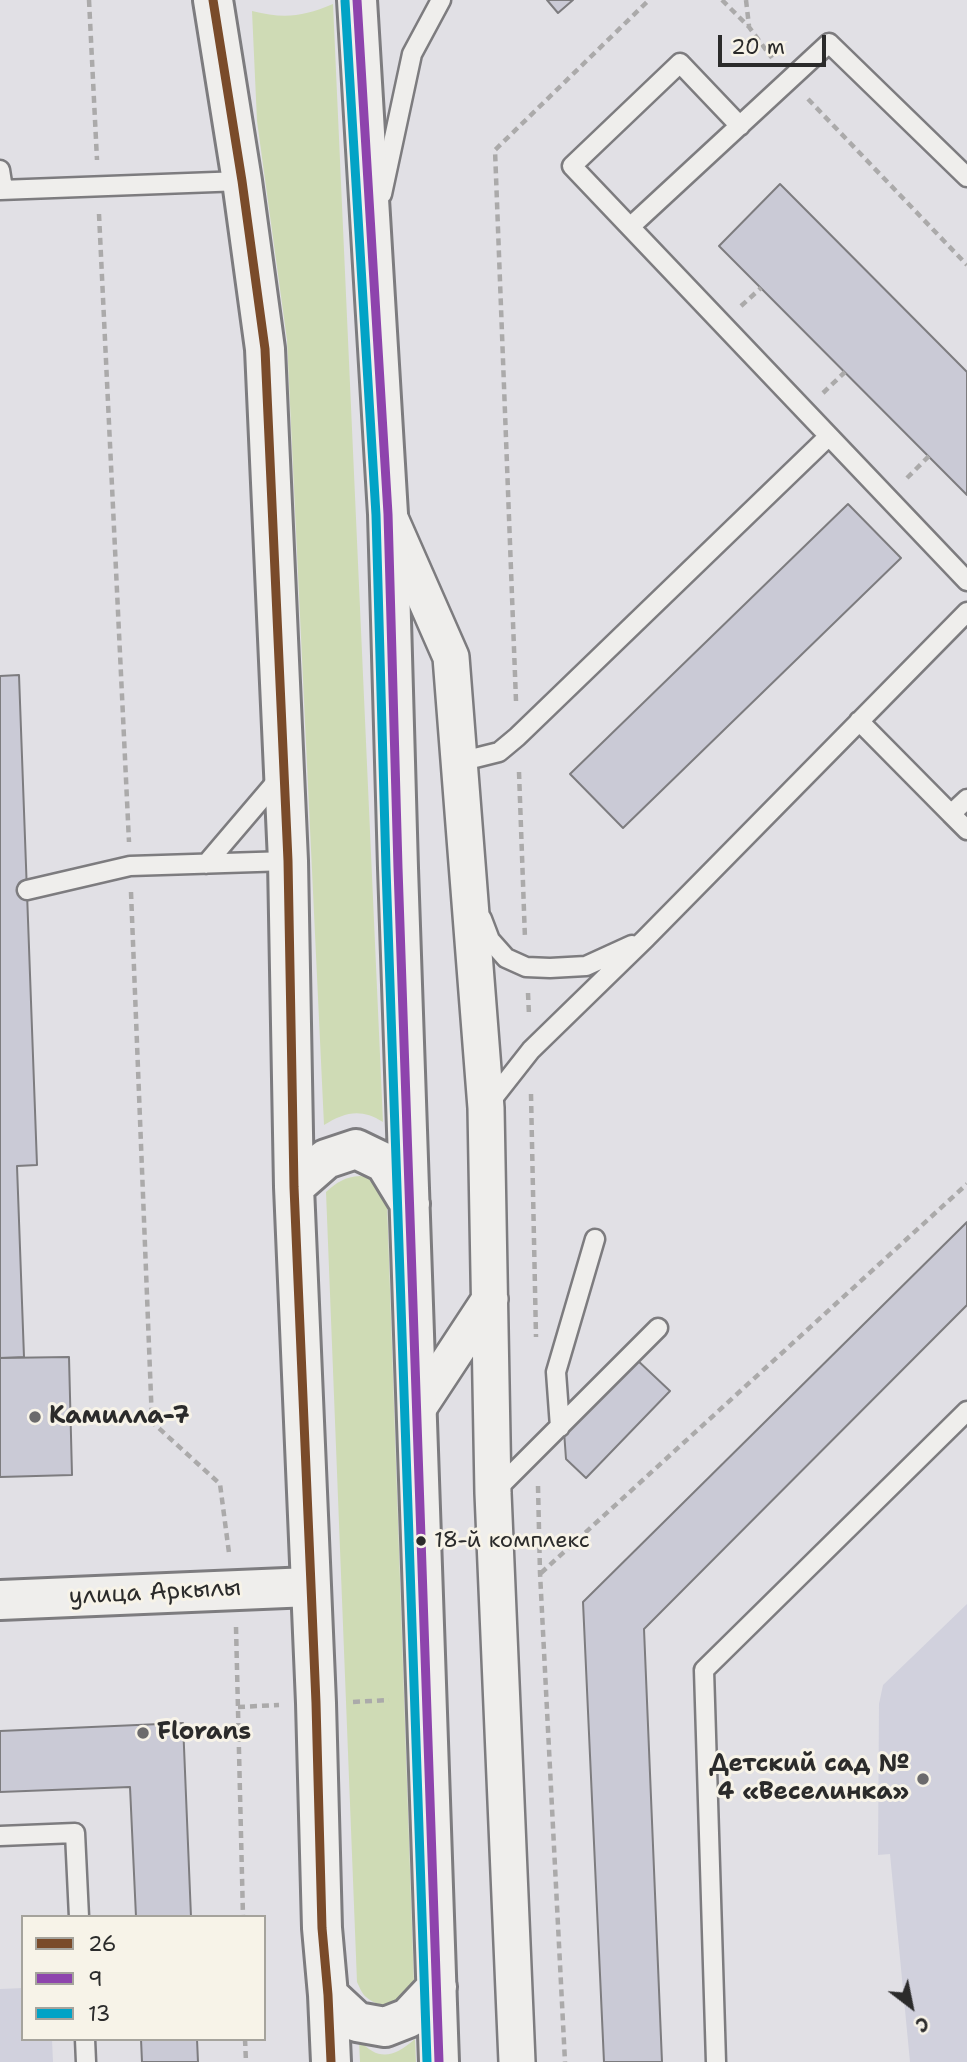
<!DOCTYPE html>
<html>
<head>
<meta charset="utf-8">
<style>
  body { margin:0 }
  #map { position:relative; width:967px; height:2062px; overflow:hidden; background:#e1e0e5; font-family:"Shantell Sans",sans-serif }
  canvas { display:block }
  .legend { position:absolute; left:21px; top:1915px; width:245px; height:126px; box-sizing:border-box; background:#f7f3e8; border:2px solid #a5a39c; margin:0; padding:9px 12px; list-style:none; font-size:21px; color:#2b2b2b }
  .legend li { display:flex; align-items:center; gap:14px; height:35px }
  .legend b { width:35px; border:2px solid #a5a39c }
  .north { position:absolute; left:876px; top:1971px; width:70px; height:70px; -webkit-text-stroke:5px #f7f3e8; paint-order:stroke; rotate:148deg; font-size:19px; font-weight:700; line-height:28px; text-align:center; color:#2b2b2b }
  .north::after { content:''; display:block; margin:auto; width:24px; height:32px; background:#2b2b2b; clip-path:polygon(50% 0,100% 100%,50% 72%,0 100%) }
  .scale { position:absolute; left:718px; top:35px; width:108px; height:32px; box-sizing:border-box; border:4px solid #2b2b2b; border-top:0; padding-left:9px; font-size:21px; line-height:24px; white-space:nowrap; color:#2b2b2b; -webkit-text-stroke:5px #f7f3e8; paint-order:stroke }
</style>
</head>
<body>
<div id="map">
<canvas width="967" height="2062"></canvas>
<ul class="legend">
<li><b style="height:9px;background:#7a4b2a"></b>26</li>
<li><b style="height:9px;background:#8e44ad"></b>9</li>
<li><b style="height:9px;background:#02a3c6"></b>13</li>
</ul>
<div class="north">С</div>
<div class="scale">20 m</div>
</div>
<script>
const ctx = document.querySelector('canvas').getContext('2d');
ctx.lineJoin = 'round';
function fill(path, color) {
  ctx.fillStyle = color;
  ctx.fill(path, 'evenodd');
}
function stroke(path, color, width, dash) {
  ctx.strokeStyle = color;
  ctx.lineWidth = width;
  ctx.lineCap = dash ? 'butt' : 'round';
  ctx.setLineDash(dash || []);
  ctx.stroke(path);
}
function label(font, color, halo, rows, align = 'center') {
  ctx.font = font + ' "Shantell Sans",sans-serif';
  ctx.lineWidth = 6;
  ctx.setLineDash([]);
  ctx.textBaseline = 'middle';
  ctx.strokeStyle = halo;
  ctx.fillStyle = color;
  for (const [text, x, y, turn = 0] of rows) {
    ctx.save();
    ctx.translate(x, y);
    ctx.rotate((+turn || 0) * Math.PI / 180);
    ctx.textAlign = isNaN(turn) ? turn : align;
    if (halo) ctx.strokeText(text, 0, 0);
    ctx.fillText(text, 0, 0);
    ctx.restore();
  }
}
fill(new Path2D(`
  M967,1604V2062H910L890,1854L878,1855L879,1704L883,1685Z
  M23,1988V2039H52L53,2062H0V1989Z`), '#d1d1dd');
fill(new Path2D(`
  M333,4L383,1122C361,1108 345,1112 324,1125L287,340L257,121L252,11C284,19 302,17 333,4Z
  M360,1176C378,1179 381,1186 387,1203L414,1985C402,2000 384,2013 366,1997C362,1994 359,1986 357,1982L326,1192C337,1182 345,1177 360,1176Z
  M415,2039L416,2062H360L359,2040C379,2062 394,2057 415,2039Z`), '#cfdbb5');
const building = new Path2D(`
  M547,0H573L558,13Z
  M780,184L967,372V495L719,246Z
  M848,504L901,558L623,828L570,774Z
  M19,675L37,1165L17,1166L24,1357L0,1358V676Z
  M967,1222V1305L644,1629L662,2062H604L583,1602Z
  M69,1357L72,1475L0,1477V1358Z
  M635,1358L670,1391L586,1478L566,1459L564,1431Z
  M183,1723L191,1917H136L130,1787L0,1792V1731Z
  M141,2039H197L198,2062H142Z`);
fill(building, '#cacad6');
stroke(building, '#7d7c7f', 2);
const service = new Path2D(`
  M0,170L3,189
  M967,177L829,43L630,227L967,581
  M0,190L242,181
  M382,194L412,54L441,0
  M630,227L572,166L680,63L740,126
  M859,721L951,814
  M459,762L499,752L517,737L829,436
  M967,799L951,814L967,830
  M206,864L281,776
  M27,890L130,866L288,861
  M482,919L490,940L506,958L526,967L550,968L586,966L632,945
  M487,1106L531,1050L645,939L967,612
  M560,1427L556,1372L595,1239
  M493,1493L658,1328
  M0,1836L75,1833L79,1917
  M85,2039L86,2062
  M716,2062L704,1670L967,1411`);
const minor = new Path2D(`
  M389,516L451,657L486,1108L493,1493L517,2062
  M417,1410L490,1299`);
const tertiary = new Path2D(`
  M0,1600L310,1587`);
const secondary = new Path2D(`
  M213,0L242,181L265,349L288,861L294,1187L316,1703L322,1928L328,1995L331,2062
  M357,0L388,514L398,868L439,2062
  M294,1187L326,1159L356,1149L385,1163L410,1204
  M328,1995L357,2022L385,2027L408,2018L437,1987`);
stroke(service, '#7d7c7f', 23);
stroke(minor, '#7d7c7f', 40);
stroke(tertiary, '#7d7c7f', 44);
stroke(secondary, '#7d7c7f', 44);
stroke(new Path2D(`
  M89,0L97,160
  M722,0L749,27L772,58
  M746,0L749,26
  M808,99L967,265
  M99,214L129,842
  M741,306L761,288
  M823,393L845,372
  M907,478L929,456
  M516,701L495,150L649,0
  M519,772L525,939
  M131,892L152,1422L220,1484L229,1553
  M528,993L529,1015
  M531,1094L536,1337
  M538,1486L540,1573L565,2062
  M541,1573L967,1184
  M236,1627L243,1917
  M353,1702L389,1700
  M238,1707L279,1705
  M245,2039L246,2062`), '#abaaaa', 4.5, [7, 5]);
stroke(service, '#efeeec', 18);
stroke(minor, '#efeeec', 35);
stroke(tertiary, '#efeeec', 38);
stroke(secondary, '#efeeec', 38);
stroke(new Path2D(`
  M213,0L242,181L265,349L288,861L294,1187L316,1703L322,1928L328,1995L331,2062`), '#7a4b2a', 9);
stroke(new Path2D(`
  M357,0L388,514L398,868L439,2062`), '#8e44ad', 9);
stroke(new Path2D(`
  M345,1L376,515L386,868L427,2062`), '#02a3c6', 9);
for (const [x, y, r, color] of [
  [35,1417,7,"#6b6a6c"],
  [421,1541,6,"#2b2b2b"],
  [143,1733,7,"#6b6a6c"],
  [923,1779,7,"#6b6a6c"]
]) {
  const dot = new Path2D();
  dot.arc(x, y, r, 0, 2 * Math.PI);
  ctx.fillStyle = color;
  ctx.fill(dot);
  stroke(dot, '#f7f3e8', 2.5);
}
label('22px', '#2b2b2b', '#f7f3e8', [
  ["18-й комплекс",434,1541]
], 'left');
label('bold 24px', '#2b2b2b', '#f7f3e8', [
  ["Камилла-7",49,1417],
  ["Florans",157,1733],
  ["Детский сад №",909,1765,"right"],
  ["4 «Веселинка»",909,1793,"right"]
], 'left');
label('24px', '#2b2b2b', '#f7f3e8', [
  ["улица Аркылы",155,1593,-3]
]);
</script>
</body>
</html>
